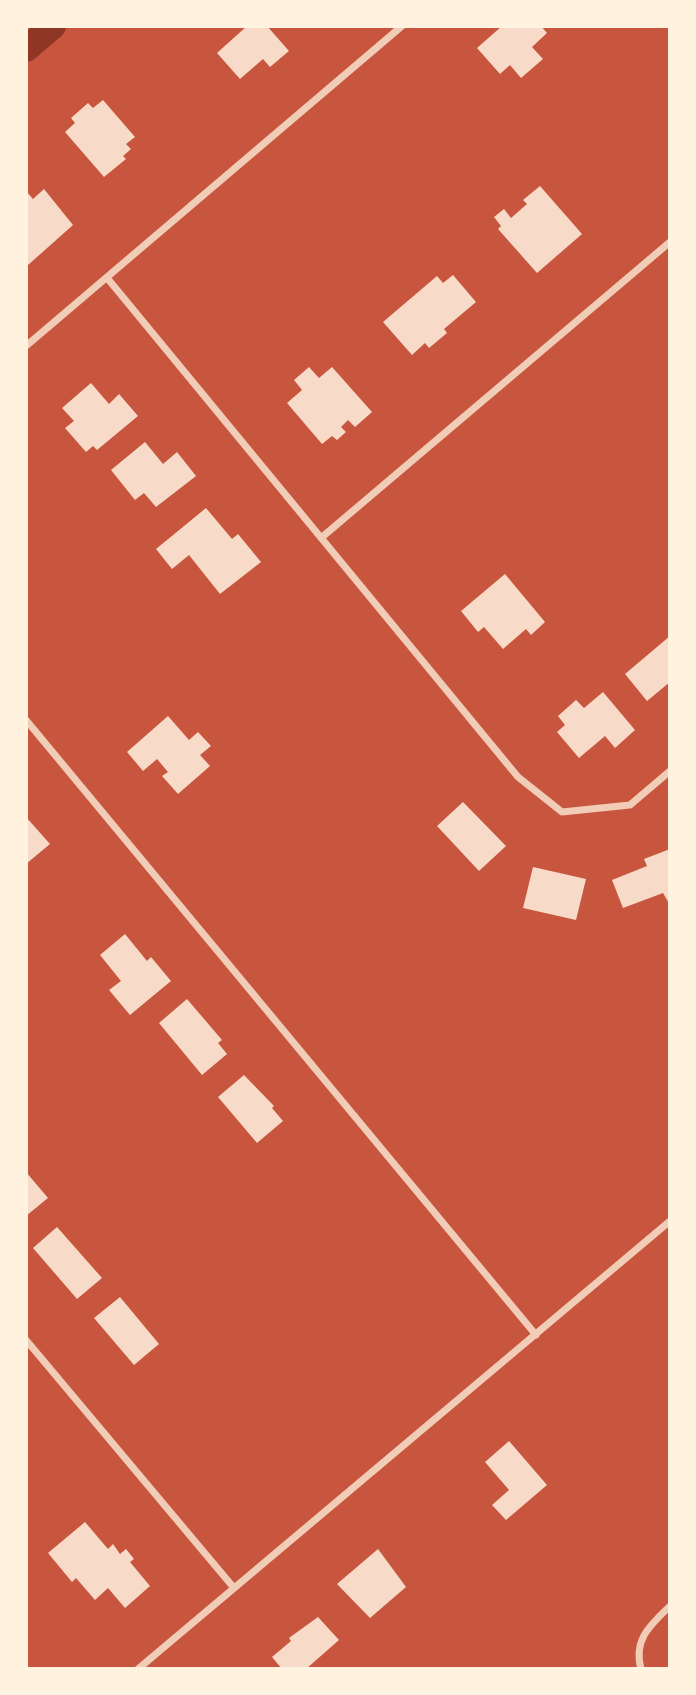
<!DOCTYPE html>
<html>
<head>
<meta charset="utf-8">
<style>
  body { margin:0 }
  #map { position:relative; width:696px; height:1695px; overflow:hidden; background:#c8553d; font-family:Raleway,sans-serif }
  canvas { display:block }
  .frame { position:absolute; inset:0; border:28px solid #fff3e0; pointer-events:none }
</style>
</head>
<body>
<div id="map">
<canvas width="696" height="1695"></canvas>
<div class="frame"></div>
</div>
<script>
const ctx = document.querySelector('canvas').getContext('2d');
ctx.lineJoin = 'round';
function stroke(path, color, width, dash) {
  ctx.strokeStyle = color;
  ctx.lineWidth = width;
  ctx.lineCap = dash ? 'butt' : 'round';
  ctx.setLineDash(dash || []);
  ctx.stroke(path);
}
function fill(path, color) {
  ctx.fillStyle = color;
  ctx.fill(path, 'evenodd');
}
stroke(new Path2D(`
  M26,49L53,26`), '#8f3625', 26);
fill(new Path2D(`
  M247,26H267L289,51L270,67L263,59L240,79L217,53Z
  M502,26H541L547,33L532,47L543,59L521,78L510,65L500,74L477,48Z
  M103,100L135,137L126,144L131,149L123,156L126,159L104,177L65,132L75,123L71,118L88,103L93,108Z
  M540,186L582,234L537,273L498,229L501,226L494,217L504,209L511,218L527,204L523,200Z
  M44,189L73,225L28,265L26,191L33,199Z
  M453,275L476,302L444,329L447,333L429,348L425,343L412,355L383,322L437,276L443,283Z
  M309,367L319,378L332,367L372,412L355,427L348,420L341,427L346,432L337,440L332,436L322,444L287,403L302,390L294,380Z
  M91,383L109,404L119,394L138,416L97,450L93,446L86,452L65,428L74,421L62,408Z
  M145,442L163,464L177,452L196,476L156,507L144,493L135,500L111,470Z
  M206,508L232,539L238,534L261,562L220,594L189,555L172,569L156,549Z
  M505,574L545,622L531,635L526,629L503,649L484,627L478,632L461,611Z
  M670,636V682L647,701L625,674Z
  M603,692L635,730L615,748L605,736L579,758L557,732L565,725L558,716L576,700L584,708Z
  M168,716L189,740L198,732L211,746L200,755L210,766L178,794L162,776L168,772L157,759L143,771L127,752Z
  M463,802L506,846L479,871L437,826Z
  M26,817L50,844L26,864Z
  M670,849V905L663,893L623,908L612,880L647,866L644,859Z
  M533,867L586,879L576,920L523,908Z
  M125,934L147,961L151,957L171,981L130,1015L109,990L121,981L100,955Z
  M187,999L222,1040L218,1043L227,1054L202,1075L159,1023Z
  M244,1075L274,1106L272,1108L283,1121L257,1143L218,1097Z
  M26,1172L48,1198L26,1216Z
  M57,1227L102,1278L77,1299L33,1248Z
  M120,1297L159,1344L134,1365L94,1318Z
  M509,1441L547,1485L506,1520L492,1505L509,1490L485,1462Z
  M85,1522L108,1549L113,1544L120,1554L126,1549L134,1559L130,1562L150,1586L125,1608L108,1588L95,1600L76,1578L72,1582L48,1553Z
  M378,1549L406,1587L370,1618L337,1584Z
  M318,1617L339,1640L306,1669H282L272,1657L291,1641L289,1638Z`), '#f7dbc8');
stroke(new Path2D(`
  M108,279L518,777L562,812L630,805L670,771
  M26,346L402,26
  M321,538L670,242
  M26,720L536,1335
  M26,1340L234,1588
  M138,1669L670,1221
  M641,1669C633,1640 650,1625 670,1606`), '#f1ccb7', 7);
</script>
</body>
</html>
